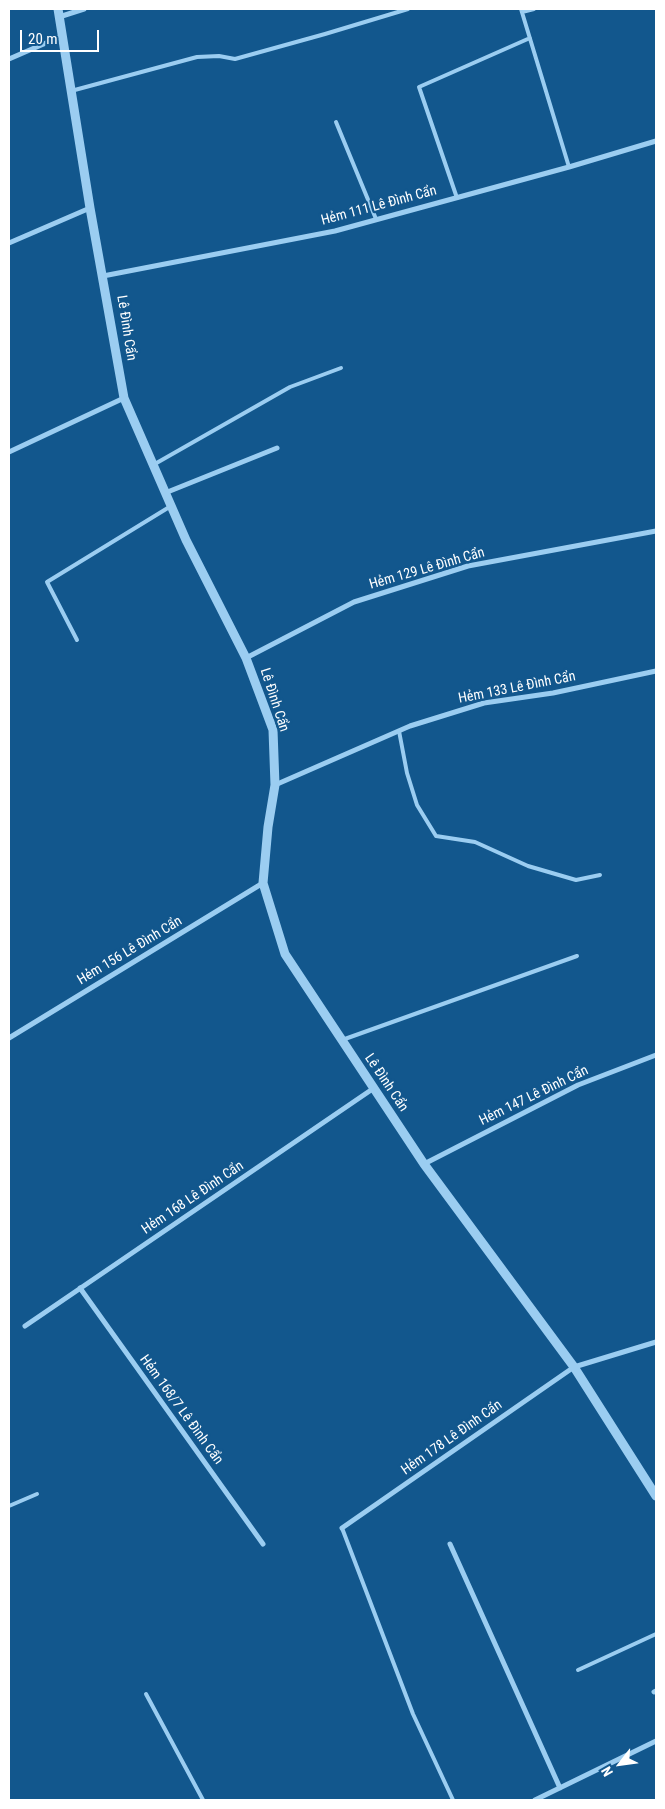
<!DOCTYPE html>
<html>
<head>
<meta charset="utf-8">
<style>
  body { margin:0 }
  #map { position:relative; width:665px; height:1809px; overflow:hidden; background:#12578d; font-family:"Roboto Condensed",sans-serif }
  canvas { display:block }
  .frame { position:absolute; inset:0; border:10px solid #fff; pointer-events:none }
  .north { position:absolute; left:595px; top:1739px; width:50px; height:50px; -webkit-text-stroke:4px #12578d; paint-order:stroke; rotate:240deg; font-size:14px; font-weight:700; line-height:20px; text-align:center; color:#fff }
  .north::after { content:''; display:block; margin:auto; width:18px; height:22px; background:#fff; clip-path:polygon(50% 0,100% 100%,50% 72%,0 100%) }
  .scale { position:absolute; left:20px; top:30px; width:79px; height:22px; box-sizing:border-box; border:2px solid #fff; border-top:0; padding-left:6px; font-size:15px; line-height:18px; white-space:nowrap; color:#fff; -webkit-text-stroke:4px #12578d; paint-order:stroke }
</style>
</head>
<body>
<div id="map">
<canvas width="665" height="1809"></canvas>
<div class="frame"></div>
<div class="north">N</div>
<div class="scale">20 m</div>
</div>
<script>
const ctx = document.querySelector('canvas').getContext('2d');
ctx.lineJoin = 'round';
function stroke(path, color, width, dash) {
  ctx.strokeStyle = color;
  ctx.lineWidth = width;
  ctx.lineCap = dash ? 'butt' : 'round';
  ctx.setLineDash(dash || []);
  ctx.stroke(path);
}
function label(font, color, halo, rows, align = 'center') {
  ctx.font = font + ' "Roboto Condensed",sans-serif';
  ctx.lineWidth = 5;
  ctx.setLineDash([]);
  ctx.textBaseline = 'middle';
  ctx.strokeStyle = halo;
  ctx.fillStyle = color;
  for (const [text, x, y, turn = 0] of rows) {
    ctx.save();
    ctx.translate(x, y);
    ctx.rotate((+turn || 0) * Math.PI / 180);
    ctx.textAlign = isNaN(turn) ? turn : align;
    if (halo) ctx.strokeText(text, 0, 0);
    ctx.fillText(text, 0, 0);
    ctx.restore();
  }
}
stroke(new Path2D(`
  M521,9L569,167
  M522,12L534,9
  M71,91L197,57L219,56L235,59L325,34L408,9
  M336,122L376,219
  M457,198L419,87L530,38
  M153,465L290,387L341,368
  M77,640L47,582L171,506
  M399,731L407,773L417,805L436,836L475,842L528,866L576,880L600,875
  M342,1040L577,956
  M9,1506L37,1494
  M342,1528L413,1714L453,1800
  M578,1670L656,1634
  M146,1694L203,1800`), '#9bcdf1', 4);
stroke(new Path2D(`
  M59,17L84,9
  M9,59L62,36
  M9,243L90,208
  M103,276L335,231L569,167L656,141
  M9,452L124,398
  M165,493L277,448
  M246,658L354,602L468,566L656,531
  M275,785L410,726L484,703L553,693L656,671
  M9,1038L263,883
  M424,1164L578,1085L656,1055
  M80,1288L263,1544
  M25,1326L374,1088
  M342,1528L574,1367L656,1342
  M450,1544L560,1788
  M654,1692L656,1691
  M535,1800L656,1741`), '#9bcdf1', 5);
stroke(new Path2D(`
  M58,9L90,208L124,398L186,540L246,658L273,730L275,785L268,827L263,883L285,954L424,1164L574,1367L656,1496`), '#9bcdf1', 9);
label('14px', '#fff', '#12578d', [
  ["Hẻm 111 Lê Đình Cẩn",379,206,-15],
  ["Lê Đình Cẩn",126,328,81],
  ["Hẻm 129 Lê Đình Cẩn",427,569,-16],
  ["Hẻm 133 Lê Đình Cẩn",517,688,-11],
  ["Lê Đình Cẩn",274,700,72],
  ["Hẻm 156 Lê Đình Cẩn",130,951,-31],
  ["Lê Đình Cẩn",386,1083,56],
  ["Hẻm 147 Lê Đình Cẩn",534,1096,-26],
  ["Hẻm 168 Lê Đình Cẩn",193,1198,-34],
  ["Hẻm 168/7 Lê Đình Cẩn",181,1410,54],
  ["Hẻm 178 Lê Đình Cẩn",452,1438,-35]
]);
</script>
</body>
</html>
